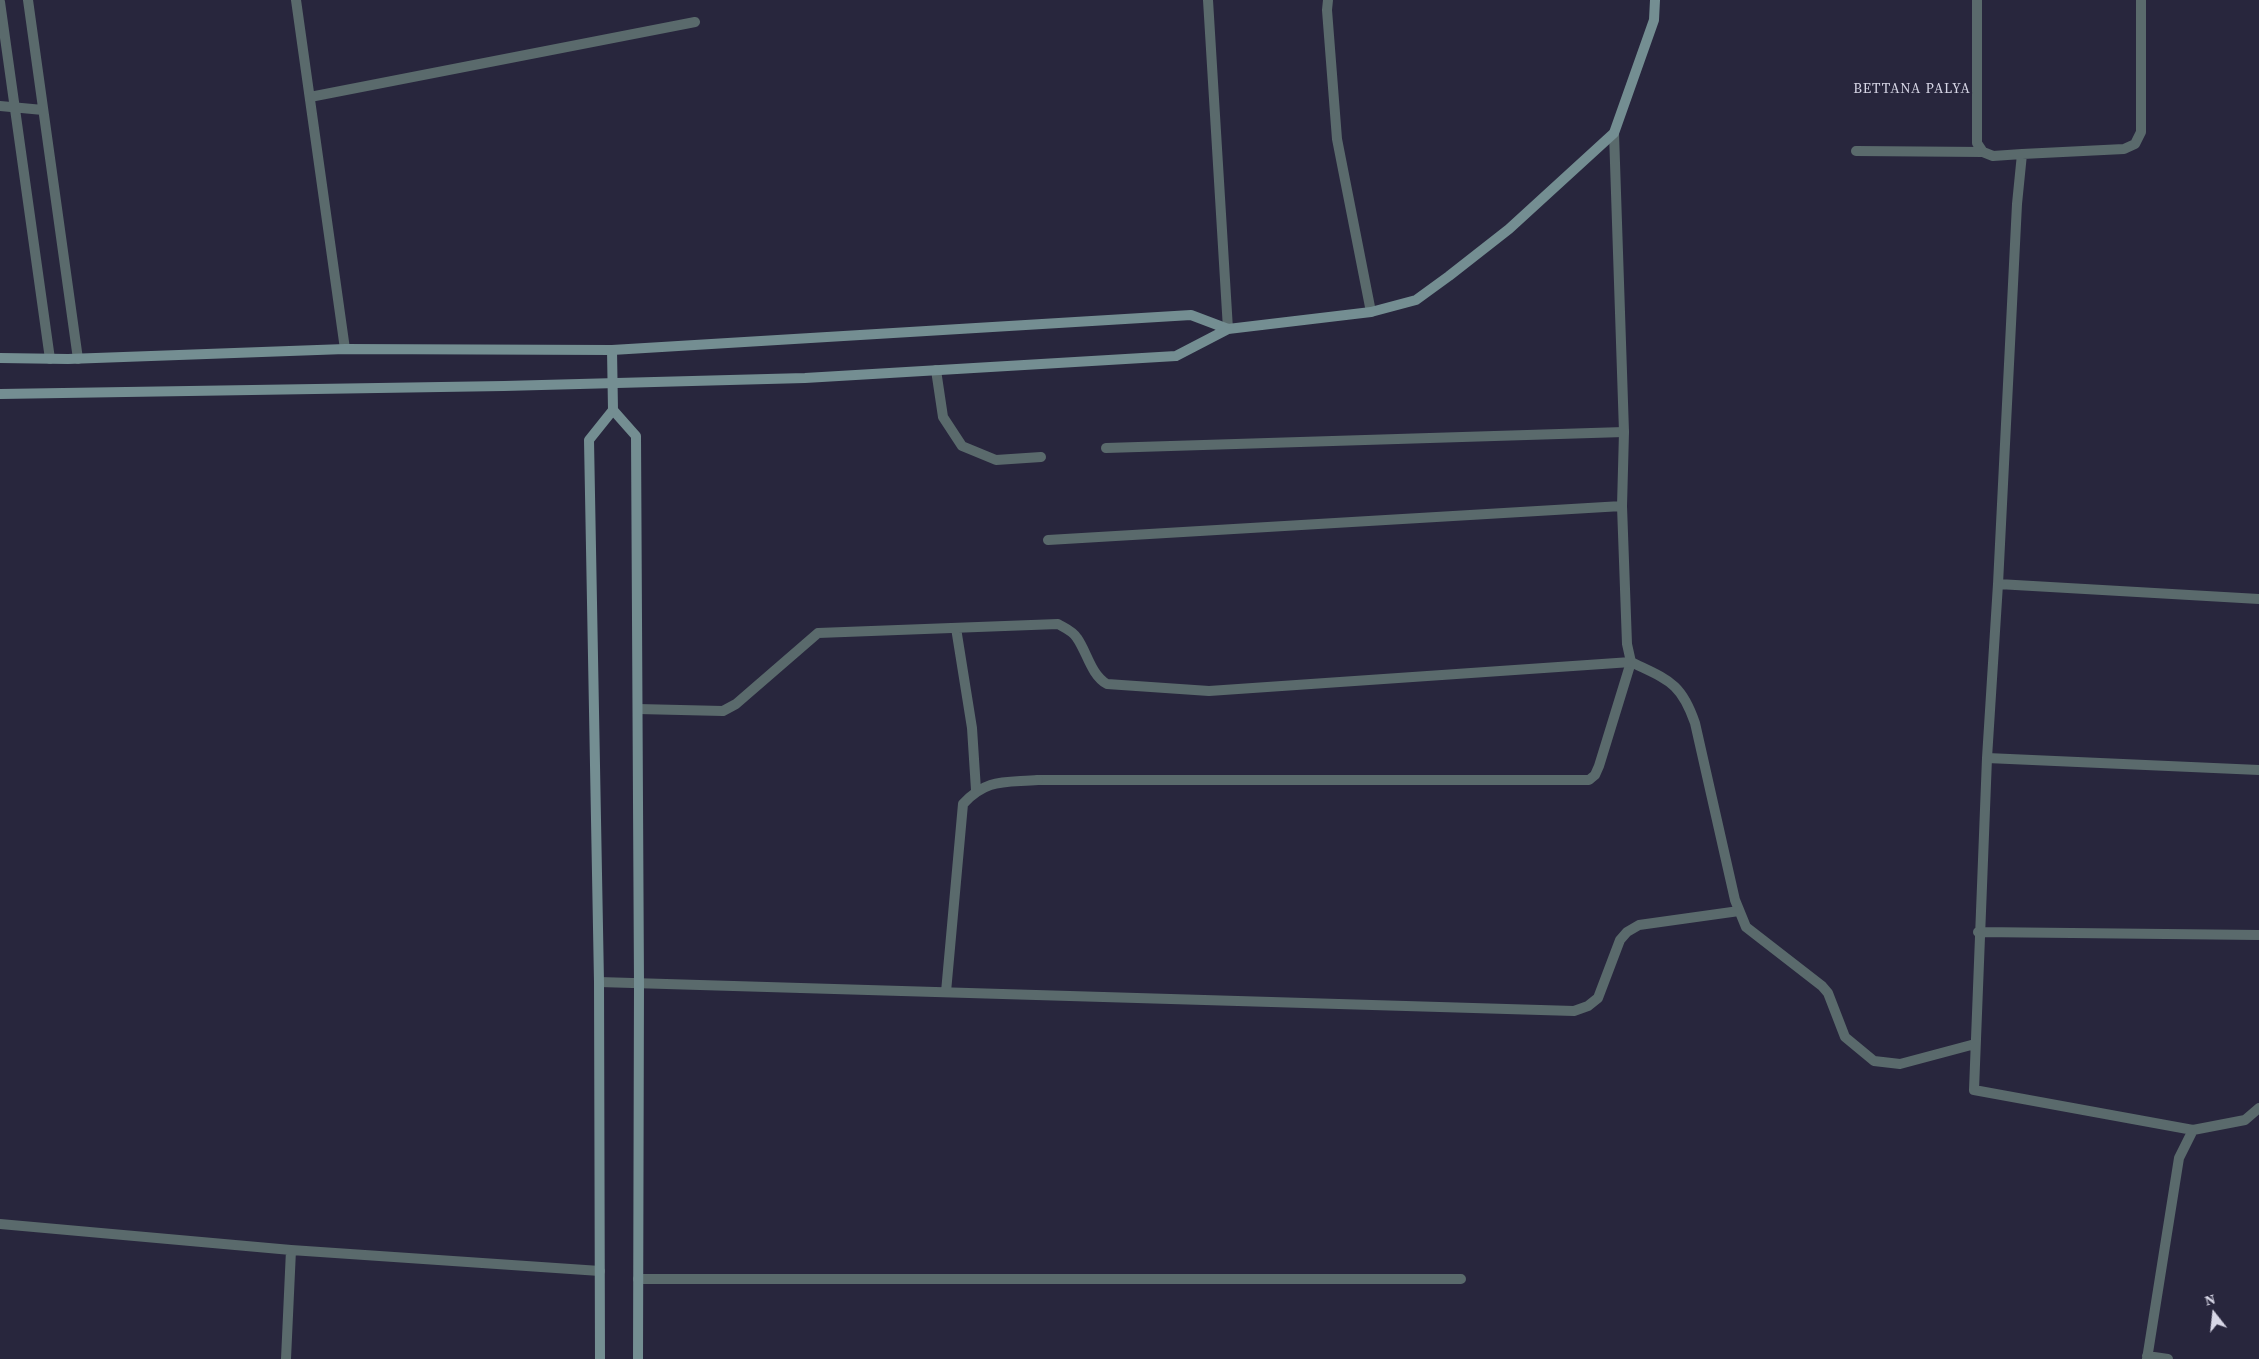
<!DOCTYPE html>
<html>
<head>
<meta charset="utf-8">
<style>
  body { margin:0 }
  #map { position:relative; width:2259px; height:1359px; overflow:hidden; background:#28263d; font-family:"Source Serif 4",serif }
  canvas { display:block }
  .north { position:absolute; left:2189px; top:1289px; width:50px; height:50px; -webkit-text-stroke:4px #28263d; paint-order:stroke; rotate:344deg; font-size:14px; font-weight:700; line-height:20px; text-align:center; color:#d7d6e6 }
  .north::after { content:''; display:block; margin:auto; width:18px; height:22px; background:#d7d6e6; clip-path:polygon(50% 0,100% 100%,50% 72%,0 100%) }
</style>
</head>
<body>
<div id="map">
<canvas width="2259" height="1359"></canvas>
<div class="north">N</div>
</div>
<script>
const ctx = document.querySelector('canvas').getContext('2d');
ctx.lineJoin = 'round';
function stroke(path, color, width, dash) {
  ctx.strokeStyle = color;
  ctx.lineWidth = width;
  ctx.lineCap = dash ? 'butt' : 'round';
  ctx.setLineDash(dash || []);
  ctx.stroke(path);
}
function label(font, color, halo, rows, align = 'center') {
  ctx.font = font + ' "Source Serif 4",serif';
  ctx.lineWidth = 5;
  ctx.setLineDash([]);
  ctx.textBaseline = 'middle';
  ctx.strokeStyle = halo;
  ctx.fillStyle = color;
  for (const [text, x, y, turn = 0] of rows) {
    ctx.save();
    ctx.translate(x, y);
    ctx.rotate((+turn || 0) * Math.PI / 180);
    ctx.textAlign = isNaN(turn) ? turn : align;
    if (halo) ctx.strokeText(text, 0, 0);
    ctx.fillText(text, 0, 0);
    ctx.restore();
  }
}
stroke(new Path2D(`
  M936,370L943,417L962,446L996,460L1041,457
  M1106,448L1624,432
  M1038,780H1589L1595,775L1599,766L1631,662`), '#5a6a6c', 10);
stroke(new Path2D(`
  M28,0L78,359
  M296,0L345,349
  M1208,0L1228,329
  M1328,0L1327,10L1337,139L1371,312
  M1977,0V143L1983,152L1993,156L2022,154L2017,204L1998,584L1987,758L1974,1090L2193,1130
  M0,2L50,359
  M310,97L695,22
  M0,106L43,110
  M1614,133L1624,432L1622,506L1627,644L1631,662C1668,680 1681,682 1695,723L1735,900L1746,927L1822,986L1828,993L1845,1037L1874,1061L1900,1064L1975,1044
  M1856,151L1983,152
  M2022,154L2124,149L2135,144L2141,132V0
  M1048,540L1622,506
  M1998,584L2259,599
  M956,628L972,728L976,790
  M638,709L723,711L736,704L818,633L1058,624C1065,628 1073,631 1077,638C1087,652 1091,675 1107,684L1209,691L1631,662
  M1987,758L2259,770
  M1978,932L2259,935
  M599,982L1574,1011L1588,1006L1598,998L1620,940L1627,932L1639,925L1739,911
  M946,992L963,804C987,778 1005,783 1038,780
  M0,1224L291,1250L600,1271
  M638,1279H1461
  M2147,1356L2168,1359
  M286,1359L291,1250
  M2147,1359L2179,1158L2193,1130L2245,1120L2259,1108`), '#5a6a6c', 10);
stroke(new Path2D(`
  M0,358L68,359L345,349L612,350L1191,315L1228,329
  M0,394L504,386L805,378L1176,356L1228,329L1371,312L1416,300L1449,276L1509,229L1614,133L1654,20L1655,0
  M613,410L636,436L639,984L638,1359
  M600,1359L599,982L589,440L613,410L612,350`), '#748e92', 10);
ctx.letterSpacing = '1px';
label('14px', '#d7d6e6', '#28263d', [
  ["BETTANA PALYA",1912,89]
]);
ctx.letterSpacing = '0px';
</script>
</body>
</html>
